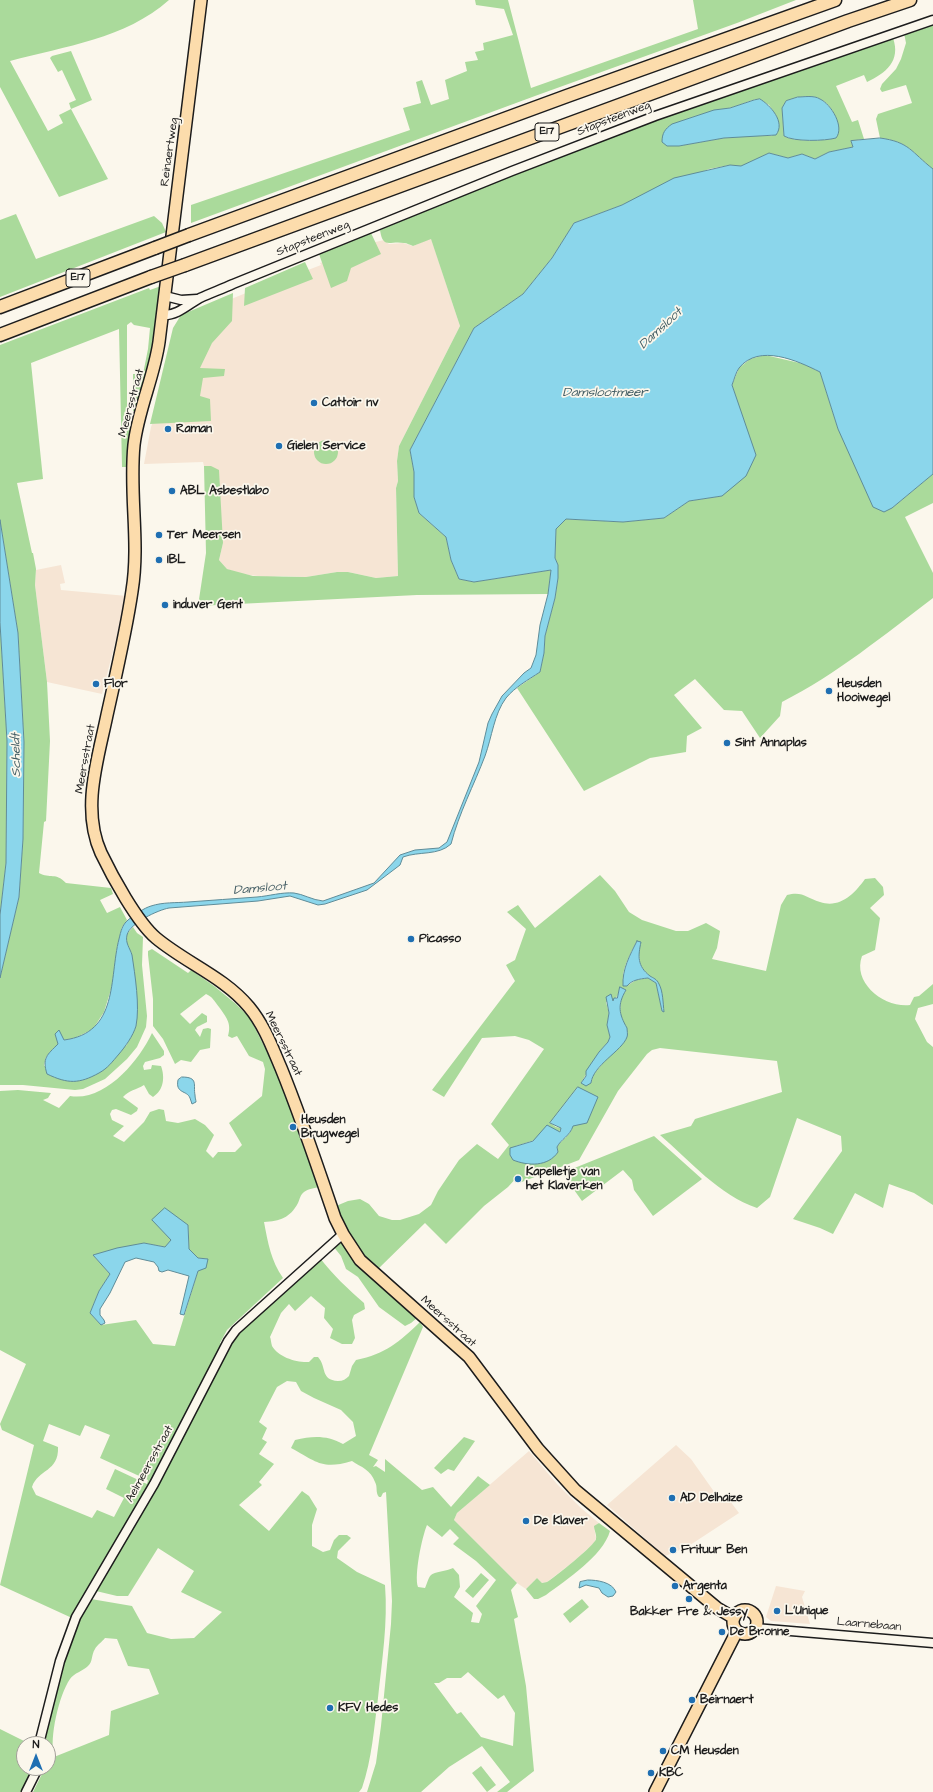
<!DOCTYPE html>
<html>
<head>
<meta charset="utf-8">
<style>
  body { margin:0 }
  #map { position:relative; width:933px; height:1792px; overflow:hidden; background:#fbf7ec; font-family:"Architects Daughter",sans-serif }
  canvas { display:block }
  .north { position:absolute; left:16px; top:1736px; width:40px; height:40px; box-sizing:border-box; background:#fbf7ec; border:1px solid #a29f99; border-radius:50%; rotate:0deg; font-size:11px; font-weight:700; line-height:16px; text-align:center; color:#1c1c1c }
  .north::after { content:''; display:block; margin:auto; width:14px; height:18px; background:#1f6fb2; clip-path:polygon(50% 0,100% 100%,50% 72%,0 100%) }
</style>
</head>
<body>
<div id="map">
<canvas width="933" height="1792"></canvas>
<div class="north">N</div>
</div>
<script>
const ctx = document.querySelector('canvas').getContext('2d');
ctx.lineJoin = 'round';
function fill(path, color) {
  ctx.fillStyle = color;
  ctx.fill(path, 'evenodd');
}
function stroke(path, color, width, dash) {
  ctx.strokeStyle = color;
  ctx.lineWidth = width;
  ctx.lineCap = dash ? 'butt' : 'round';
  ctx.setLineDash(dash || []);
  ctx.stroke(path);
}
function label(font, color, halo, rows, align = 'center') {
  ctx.font = font + ' "Architects Daughter",sans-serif';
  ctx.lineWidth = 3.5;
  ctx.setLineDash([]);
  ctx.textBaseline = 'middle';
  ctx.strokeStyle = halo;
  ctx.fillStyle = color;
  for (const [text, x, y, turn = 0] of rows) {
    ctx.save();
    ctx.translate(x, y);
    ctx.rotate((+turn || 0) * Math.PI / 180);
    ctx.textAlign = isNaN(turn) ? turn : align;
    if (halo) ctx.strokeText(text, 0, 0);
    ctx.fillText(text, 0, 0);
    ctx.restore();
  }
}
fill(new Path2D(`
  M431,238L460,326L399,446L397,461L398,481L396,488L398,576L376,578L348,572H337L306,577L282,576L267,577L240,574L227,569L219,560L223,543L211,466H204L203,462L144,464L151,427L192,315L305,269L308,270L321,265L320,263L367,244L384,240L389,244L403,243L413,246Z
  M61,565L65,583L60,584L61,590L127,596L102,694L47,682L35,585L36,570Z
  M676,1445L691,1459L715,1493L727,1497L739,1513L687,1547L665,1556L607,1505Z
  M529,1451L557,1484L581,1508L599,1523L594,1527L596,1538L594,1543L573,1562L547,1582L542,1583L537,1578L526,1589L517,1583L454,1520L457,1513Z
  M776,1586L805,1591L802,1597L810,1624L771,1621L766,1617Z`), '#f6e5d4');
fill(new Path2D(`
  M0,0H169C125,39 65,46 10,61L48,131L63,123L59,115L71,109L69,103L76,100L62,70L58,72L50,58L52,56L71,51L92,100L71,109L108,179L59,197L0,87Z
  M475,0H508L531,88L698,29L693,0H796L737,23L535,96L191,223V205L410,130L403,108L421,103L416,82L422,80L431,105L449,99L445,80L467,71L465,62L478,60L475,52L484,50L483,43L513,35L504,9L476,5Z
  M933,23V169C911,152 910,142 880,138L876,119L878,114L912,103L906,85L882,92L880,89L882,84L896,69L901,59L906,43L904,33Z
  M893,38C901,61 886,73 867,82L864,75L836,86L852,122L858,120L864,139L851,141L853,147L829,152L815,159L802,154L788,158L769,153L741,167L730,165L709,169L622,205L574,223L552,258L523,294L474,328L410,450L414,472V497L419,513L446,537L451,560L459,579L474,582L551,570L548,594L417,595L198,606L206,553L204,466H211L219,470L223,543L219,560L227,569L253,576L306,577L337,572H348L376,578L398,576L396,488L398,481L397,461L399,446L460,326L431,239L413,246C410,245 407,243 404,243C390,240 383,250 380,230L514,175L660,118ZM798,97C804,97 814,95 820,99C833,105 842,125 836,138C825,141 793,142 784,136L782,108L786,101ZM759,99L769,105L777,117L772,136L748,135L724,138L679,146L683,121C698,115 713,111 729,108C739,106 749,100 759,99Z
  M16,214L36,259L154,216L162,223L166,232L0,297V220Z
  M371,233L381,254L351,268L347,281L331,288L319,254Z
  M305,262L313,279L244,306L245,288Z
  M161,286L148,372L134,411H133V374H143L148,349L150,328L134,325L131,322L127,325V419L131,431L128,467H122L119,329L31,363L43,479L17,483L32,553H33L36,569L35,585L47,682L50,741L46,821L44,822L39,873C50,879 56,872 66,883L111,888L113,894L100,900L107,913L120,907L127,920L122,927L117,948L114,980L104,1012L93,1029L75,1038L63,1040L58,1044L46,1057L44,1066L126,1046L136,1026L137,1004L131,954L126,942L127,934L133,927L137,933L143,937L142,965L147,1016L146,1027L137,1047L127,1059L105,1079L83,1089L75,1090L23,1085H0V978L19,897L23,839L24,742L18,633L0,520V345L149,288L150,290Z
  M233,293L232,321L212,343L200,368L225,369L224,376L203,378L200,396L210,399L211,421L150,424L173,328L181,315Z
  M765,355L804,364L820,372L838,429L892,508L933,474V503L905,517L933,573V598C884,635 837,674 782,702L780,716L760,738L742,711L724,710L695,679L674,695L702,728L687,736L686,752L650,758L584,791L517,688L540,672L544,653L545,636L555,598L558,578V565L555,558L556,529L566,519L623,522L664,518L689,501L722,496L738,404L732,385L739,368L750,359Z
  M314 452a12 12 0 1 1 24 0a12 12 0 1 1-24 0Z
  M0,623L7,741L6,863L0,915Z
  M600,875L615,891L629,912L642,920L676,931H688L706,923L720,931L717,948L712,959L766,971L781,905L787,895C803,891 806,898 820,902C840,909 855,893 865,879L875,878L883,887L884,895L870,908L880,918L875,950L862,956C852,983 884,1008 910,1005L914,997L919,996L933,984V1004L918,1008L915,1019L927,1042L933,1047V1205L914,1193L889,1184L883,1208L855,1193L833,1234L820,1228L793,1219L842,1151L841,1136L797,1118L770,1197L757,1208C719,1195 690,1161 660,1135L691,1126L695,1119L782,1092L777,1061L660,1048L652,1050L647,1054L618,1091L579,1160L519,1183L522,1177L518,1176L508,1187L484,1206L446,1244L425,1223L377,1270L355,1245L336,1206L348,1201L360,1199L369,1204L379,1216L392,1220H400L419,1214L431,1205L438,1191L459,1160L477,1144L498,1159L509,1145L491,1124L544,1049L529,1040L515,1036L482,1038L444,1097L432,1090L515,981L506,965L515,960L526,929L507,912L518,905L535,928ZM637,941C642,960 634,967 656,980L664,1011H662L656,983L648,978L636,980L627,986C626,984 622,980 623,977C623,967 632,950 637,941ZM620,988L626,990L621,998L620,1011L622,1021L610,1055L593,1075L591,1083H581L599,1052L608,1042L610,1037L607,1025L609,1013L606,1002C615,1000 618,998 620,988ZM578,1087C577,1098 575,1123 571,1131C567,1138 560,1141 557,1147L558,1152L549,1160L516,1146L559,1132L561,1128L556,1127L550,1123Z
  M152,949L188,973L191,970L214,986L236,1004L248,1016L253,1024L275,1068L319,1187C315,1188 308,1189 304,1192C300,1195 300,1199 298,1203C290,1218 280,1221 264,1222C268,1243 271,1261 283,1278L227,1330L220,1343L228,1347L245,1323L320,1258C333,1275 348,1289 364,1303L365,1309L354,1315L352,1320L355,1338L352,1344H342L330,1338L333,1329L324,1318L325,1308L311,1296L295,1311L289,1304L281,1313L270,1337C271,1339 271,1343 272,1346C278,1357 297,1363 309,1362L314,1357H318C327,1367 320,1380 338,1381C343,1381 346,1379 349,1376L352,1366L356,1360C386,1354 399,1342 420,1322L423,1327L369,1455L378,1460L373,1467L376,1466L385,1472V1459L422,1490L433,1487L451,1507L478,1476L490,1485L457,1513L454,1520L517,1583L511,1590L518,1617L514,1619L526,1686L534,1771L507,1792H497L510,1782L482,1746L449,1767L421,1792H367L376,1763L381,1726L391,1624L392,1601L386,1492L383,1493L381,1497H379C375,1492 378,1487 375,1482C371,1470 361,1467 352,1461C322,1470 317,1462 291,1448L295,1440C313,1436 326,1435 343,1444L356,1436L353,1422L341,1410L314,1398L301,1391L296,1382L287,1381L277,1387L259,1422L267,1428L262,1439L267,1442L259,1454L274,1464L259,1482L262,1485L239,1505L269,1531L302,1491L309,1496L317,1509L312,1525V1546L323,1552L330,1550L334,1540L339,1535H347L351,1538L338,1551L337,1558L357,1572L385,1585C388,1623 382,1660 378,1698C374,1728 372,1759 362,1788L359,1792H33L45,1768H48V1744H44L72,1618L0,1585L34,1445L2,1430L0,1424L26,1364L0,1350V1091L18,1090L51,1093L48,1098L43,1100L59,1108L70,1096C105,1102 139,1061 152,1033L164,1051V1055L160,1058L145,1062L143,1066L144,1070L151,1069L152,1065L161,1066C165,1077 164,1090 153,1097L149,1094L144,1085C136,1090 129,1090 123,1097L138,1108L137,1111L131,1115L116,1109L112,1110L110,1114L112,1120L124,1126L113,1136L124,1142L144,1122L150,1112L159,1109L164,1110L166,1121L178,1123L195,1119L205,1125L214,1135L206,1151L213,1158L218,1152H235L242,1145L229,1123L262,1096L265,1069L263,1062L249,1056L237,1036L232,1038L228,1036C232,1023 226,1017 219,1007C214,1001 213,997 206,994L180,1014L190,1024L202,1013L207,1016V1022L197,1027L195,1030L200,1037L203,1029L208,1028L211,1029L210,1048L200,1050L191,1062L181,1060L175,1064L163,1039L153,1026V999L148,955V951ZM188,1225L189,1249L198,1258L207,1259L198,1271L175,1346L153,1344L136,1320L101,1325L90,1313L99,1291L110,1274L93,1255L144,1243L165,1247ZM49,1424L80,1436L85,1425L110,1435L100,1458L148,1480L147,1484L115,1469L106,1489L124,1498L114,1517L97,1510L92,1518L36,1495L32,1487C38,1469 59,1472 58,1447L43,1441ZM427,1525L442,1537L450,1529L459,1538L453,1544L476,1561L496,1580L476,1606L482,1614L479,1623L471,1622L473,1613L454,1597L460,1587L459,1575L453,1568C447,1571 434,1572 431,1575C428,1578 427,1584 425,1588L418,1587C414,1575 422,1537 427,1525ZM158,1548L194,1571L181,1592L222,1612L194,1638L171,1639L147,1633L132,1606L91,1599L96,1591L117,1596H128ZM105,1638L117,1639L128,1666L149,1669L159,1694L111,1711L109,1735L54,1757C49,1738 59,1695 70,1679C74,1673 83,1671 88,1666C93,1662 91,1655 95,1649C97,1645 102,1642 105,1638ZM468,1672L498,1699L504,1695L515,1713L513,1746L481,1737L461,1712L457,1714L434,1683H439L447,1678H461Z
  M654,1136L702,1179L653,1216L634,1190L632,1180L623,1170L582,1201L562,1173Z
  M340,1240L360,1265L417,1318L411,1323L405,1326L379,1307L358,1277L346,1269L341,1256L333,1246Z
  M464,1437L475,1441L454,1471L448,1469L441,1474L434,1468Z
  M599,1523L610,1531C603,1556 566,1580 546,1595L538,1599H534L526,1589L537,1578L542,1583L547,1582C554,1578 596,1544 596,1539C597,1535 594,1530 594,1526Z
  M481,1573L489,1580L473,1598L465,1591Z
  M582,1599L589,1607L570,1623L563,1614Z
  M0,1729L30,1744H24V1768H32L22,1792H0Z
  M481,1766L496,1785L487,1792L472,1773Z`), '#aada9b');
const water = new Path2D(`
  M798,97C804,97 814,95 820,99C831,104 845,127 836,138C825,141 794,142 784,136L782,108L786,101Z
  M760,99C770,105 786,122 776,135L724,138L679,146H667L662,142C662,133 665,129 672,124L714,110L730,108L754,100Z
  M880,138C910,142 911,152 933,169V474L892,508L884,512L873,507L838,429L820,372C798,361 759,343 739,368C736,372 734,380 732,385L756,455L746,476L722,496L689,501L664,518L623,522L566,519L556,529L555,558L558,565V578L555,598L545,636L544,653L540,672C528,680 515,687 506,698C494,714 492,737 485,756C474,785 459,813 451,844C438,856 419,851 403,857L400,865L367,890L325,904L318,905L290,896L258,901L169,908C158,910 130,923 127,935C125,943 130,948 132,955C135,975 140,1006 136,1026C133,1036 125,1047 119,1054C112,1062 108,1068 99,1073C79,1084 68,1084 47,1074C42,1058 47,1055 58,1044L55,1034L59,1030L64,1040C119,1033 109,978 119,939C121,931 122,925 128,920C134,915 144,908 151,906C163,902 176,903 188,902C211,900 234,899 257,897C269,896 282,892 294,893C303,894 312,900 323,901L374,883L400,855L415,850L439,848L447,842L479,762L488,723L492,714L502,696L524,673L531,668L536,655L540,625L548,594L551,570L474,582L459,579L451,560L446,537L419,513L414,497V472L410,450L474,328L523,294L552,258L574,223L622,205L674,178L730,165L741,166L769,153L788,158L802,154L815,159L829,152L853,147L851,141Z
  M0,520L18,633L24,742L23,839L19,897L0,978V915L6,863L7,741L0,623Z
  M637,941L641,942C638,956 637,966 650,976C653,978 657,979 659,984C663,991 663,1003 664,1012L662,1011L656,983L648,978C639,979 632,980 627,986H623C622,969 630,955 637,941Z
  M620,987L626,990C617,1005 619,1014 627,1028C627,1030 628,1035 627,1037C622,1051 593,1065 591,1083L586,1086L581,1083L586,1076V1071L599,1052L608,1042L610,1037L607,1025L609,1013L606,997L611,994L613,1001L614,998H617Z
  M182,1077C199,1077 193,1085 195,1095C195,1098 196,1100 196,1102L192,1104C191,1102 191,1100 190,1098C187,1090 175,1094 178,1080Z
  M578,1087L598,1097L587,1123L573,1126C570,1136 561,1139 557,1147L558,1152C548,1167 528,1166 513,1160L510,1155V1148L533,1141L547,1125L560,1132L561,1128L550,1123Z
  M165,1208L188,1225L189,1249L198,1258L208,1259L206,1268L198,1271L184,1315L180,1314L189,1276L168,1270L162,1272L159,1271L158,1267L154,1262L136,1258L125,1262L110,1293L100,1309V1315L104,1320L105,1323L101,1325L90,1313L99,1291L110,1274L93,1255L117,1248L144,1243L165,1247L171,1240L152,1220Z
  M588,1580C597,1580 612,1582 616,1592L613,1596L608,1597L602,1593L599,1588L586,1585L579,1588L580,1582Z`);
fill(water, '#8bd6eb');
stroke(water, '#5f8c98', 1);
const minor = new Path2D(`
  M165,296L181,300L197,299
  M163,315C177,316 189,304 200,298C211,293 222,289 233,284L512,171L655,116L933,20
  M755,1628L933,1643
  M39,1744L60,1661L76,1617L154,1484L228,1341L236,1330L343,1234
  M26,1792L38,1768`);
const major = new Path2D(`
  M201,0L159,342C154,377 138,410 134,445C129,494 140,542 132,591C126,632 116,674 107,715C98,759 81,809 101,853C112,876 137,922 156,938C186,963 224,977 249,1007C264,1025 272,1047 281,1068C301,1117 318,1168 335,1218L343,1234L360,1260L469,1357L538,1449L575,1490L717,1608L734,1618
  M733 1622a12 12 0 1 1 24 0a12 12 0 1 1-24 0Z
  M655,1792L737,1631`);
const highway = new Path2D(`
  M189,235L567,96L835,0
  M185,265L848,21L910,0
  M0,307L155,248
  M0,335L151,277`);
stroke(minor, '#1c1c1c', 11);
stroke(major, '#1c1c1c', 14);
stroke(highway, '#1c1c1c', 15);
stroke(minor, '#fbf7ec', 8);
stroke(major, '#fcdcac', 11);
stroke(highway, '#fcdcac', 12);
const highwayBridge = new Path2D(`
  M155,248L189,235
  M151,277L185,265`);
stroke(highwayBridge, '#1c1c1c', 15, []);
stroke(highwayBridge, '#fcdcac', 12);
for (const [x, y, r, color] of [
  [314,403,4,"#1f6fb2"],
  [168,429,4,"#1f6fb2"],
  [279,446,4,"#1f6fb2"],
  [172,491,4,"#1f6fb2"],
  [159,535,4,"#1f6fb2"],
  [159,560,4,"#1f6fb2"],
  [165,605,4,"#1f6fb2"],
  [96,684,4,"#1f6fb2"],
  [829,691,4,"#1f6fb2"],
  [727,743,4,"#1f6fb2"],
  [411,939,4,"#1f6fb2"],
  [293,1127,4,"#1f6fb2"],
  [518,1179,4,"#1f6fb2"],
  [672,1498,4,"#1f6fb2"],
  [526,1521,4,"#1f6fb2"],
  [673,1550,4,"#1f6fb2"],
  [675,1586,4,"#1f6fb2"],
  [689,1599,4,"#1f6fb2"],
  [777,1611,4,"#1f6fb2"],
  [722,1632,4,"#1f6fb2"],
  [692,1700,4,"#1f6fb2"],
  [330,1708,4,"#1f6fb2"],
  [663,1751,4,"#1f6fb2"],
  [651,1773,4,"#1f6fb2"]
]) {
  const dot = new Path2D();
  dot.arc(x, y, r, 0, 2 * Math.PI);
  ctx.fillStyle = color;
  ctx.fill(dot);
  stroke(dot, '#fbf7ec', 1.5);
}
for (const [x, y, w] of [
  [547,132,24],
  [78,278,24]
]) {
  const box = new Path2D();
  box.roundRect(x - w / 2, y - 9, w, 18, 3);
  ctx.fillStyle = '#fbf7ec';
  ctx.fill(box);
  stroke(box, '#1c1c1c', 1);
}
label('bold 11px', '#1c1c1c', null, [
  ["E17",547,132],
  ["E17",78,278]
]);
label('12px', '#1c1c1c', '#fbf7ec', [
  ["Stapsteenweg",614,119,-21],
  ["Reinaertweg",170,152,-82],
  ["Stapsteenweg",313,239,-22],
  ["Meersstraat",132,403,-75],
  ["Meersstraat",86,759,-80],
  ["Meersstraat",283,1044,64],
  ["Meersstraat",448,1322,42],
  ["Aelmeersstraat",150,1464,-61],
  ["Laarnebaan",869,1625,5]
]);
label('bold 12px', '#1c1c1c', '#fbf7ec', [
  ["Cattoir nv",322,403],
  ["Raman",176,429],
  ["Gielen Service",287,446],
  ["ABL Asbestlabo",180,491],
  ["Ter Meersen",167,535],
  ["IBL",167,560],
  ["induver Gent",173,605],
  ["Flor",104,684],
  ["Heusden",837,684],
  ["Hooiwegel",837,698],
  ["Sint Annaplas",735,743],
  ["Picasso",419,939],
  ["Heusden",301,1120],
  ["Brugwegel",301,1134],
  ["Kapelletje van",526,1172],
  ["het Klaverken",526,1186],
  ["AD Delhaize",680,1498],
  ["De Klaver",534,1521],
  ["Frituur Ben",681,1550],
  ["Argenta",683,1586],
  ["L'Unique",785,1611],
  ["Bakker Fre & Jessy",689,1612,"center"],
  ["De Bronne",730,1632],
  ["Beirnaert",700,1700],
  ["KFV Hedes",338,1708],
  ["CM Heusden",671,1751],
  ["KBC",659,1773]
], 'left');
label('italic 13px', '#435d64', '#fbf7ec', [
  ["Damsloot",661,329,-43],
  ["Damslootmeer",605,393],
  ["Scheldt",17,755,-91],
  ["Damsloot",260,889,-5]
]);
</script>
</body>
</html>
